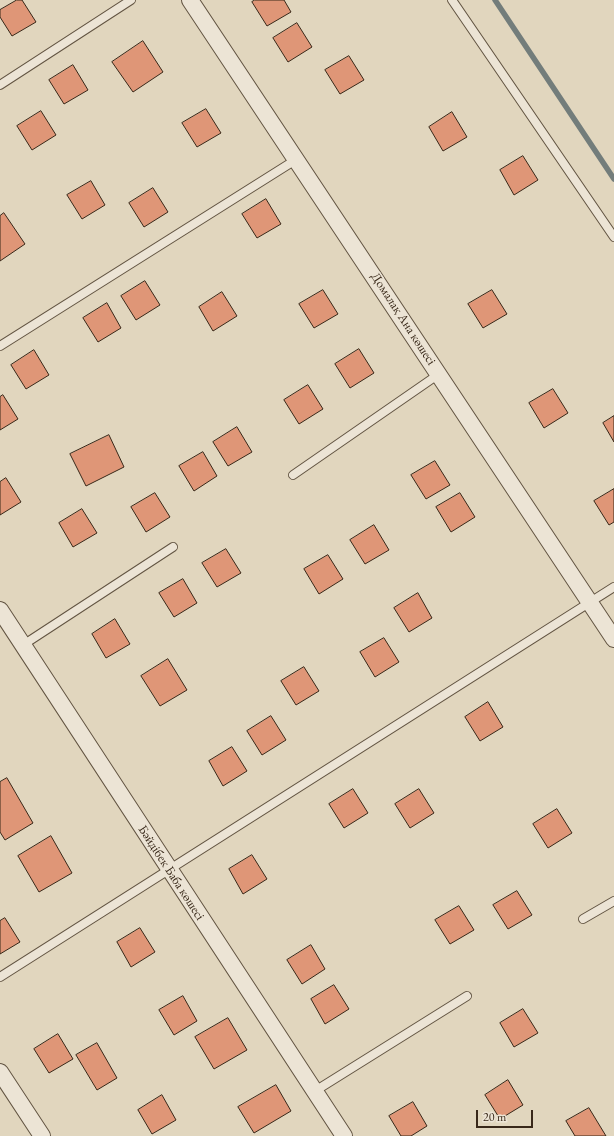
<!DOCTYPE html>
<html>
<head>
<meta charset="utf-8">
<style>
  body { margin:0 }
  #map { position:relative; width:614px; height:1136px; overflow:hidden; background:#e1d6be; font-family:"EB Garamond",serif }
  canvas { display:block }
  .scale { position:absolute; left:476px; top:1110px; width:57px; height:18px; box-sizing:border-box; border:2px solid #382819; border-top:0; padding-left:5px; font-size:12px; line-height:14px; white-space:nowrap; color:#382819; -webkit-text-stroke:3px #ece4d5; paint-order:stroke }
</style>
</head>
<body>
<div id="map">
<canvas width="614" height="1136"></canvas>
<div class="scale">20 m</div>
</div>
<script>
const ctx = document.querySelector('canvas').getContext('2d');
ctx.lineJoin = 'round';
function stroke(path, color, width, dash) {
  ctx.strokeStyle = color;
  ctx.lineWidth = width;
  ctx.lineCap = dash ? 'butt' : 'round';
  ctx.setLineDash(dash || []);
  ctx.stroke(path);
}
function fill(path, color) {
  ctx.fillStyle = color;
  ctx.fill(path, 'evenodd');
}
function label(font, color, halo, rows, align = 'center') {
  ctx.font = font + ' "EB Garamond",serif';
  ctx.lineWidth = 3;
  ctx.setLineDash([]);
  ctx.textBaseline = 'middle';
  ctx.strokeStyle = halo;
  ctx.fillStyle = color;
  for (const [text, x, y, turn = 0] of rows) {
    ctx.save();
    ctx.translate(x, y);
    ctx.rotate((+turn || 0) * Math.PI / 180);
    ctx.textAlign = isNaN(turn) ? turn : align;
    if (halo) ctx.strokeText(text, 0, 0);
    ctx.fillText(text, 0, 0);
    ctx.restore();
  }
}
stroke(new Path2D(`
  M495,0L614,179`), '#737d7b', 5.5);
const building = new Path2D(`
  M17,0H22L36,22L12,36L0,17V10Z
  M255,0H284L291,12L267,26L252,2Z
  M297,23L312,47L288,62L273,38Z
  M143,41L163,72L133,92L112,62Z
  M349,56L364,80L340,94L325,70Z
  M73,65L88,90L64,104L49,80Z
  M206,109L221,133L197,147L182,123Z
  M41,111L56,135L32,150L17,126Z
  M452,112L467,137L443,151L429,127Z
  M523,156L538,180L514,195L500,170Z
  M91,181L105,205L82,219L67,195Z
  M153,188L168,212L144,227L129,203Z
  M266,199L281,224L257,238L242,214Z
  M4,213L25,244L0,261V216Z
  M145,281L160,305L136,320L121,296Z
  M323,290L338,314L314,328L299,304Z
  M492,290L507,314L483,328L468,304Z
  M222,292L237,316L213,331L199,307Z
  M107,303L121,328L98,342L83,318Z
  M359,349L374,373L350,388L335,364Z
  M34,350L49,375L26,389L11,365Z
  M308,385L323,409L299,424L284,400Z
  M553,389L568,413L544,428L529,403Z
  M3,395L18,419L0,430V397Z
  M614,416V442L603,423Z
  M237,427L252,452L228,466L213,442Z
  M109,435L124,467L86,486L70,454Z
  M203,452L217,476L194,491L179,466Z
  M435,461L450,485L426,499L411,475Z
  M6,478L21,502L0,515V482Z
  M614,489V522L609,525L594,501Z
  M155,493L170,517L146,532L131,507Z
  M460,493L475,517L451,532L436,507Z
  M82,509L97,533L73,547L59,523Z
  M374,525L389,550L365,564L350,540Z
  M226,549L241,573L217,587L202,563Z
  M328,555L343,579L319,594L304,569Z
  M183,579L197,603L174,617L159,593Z
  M418,593L432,618L409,632L394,608Z
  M115,619L130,644L106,658L92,634Z
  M384,638L399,662L375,677L360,652Z
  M168,659L187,690L160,706L141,676Z
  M304,667L319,691L296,705L281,681Z
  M488,702L503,727L480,741L465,717Z
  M271,716L286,740L262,755L247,731Z
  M232,747L247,771L223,786L209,761Z
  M7,778L33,823L5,840L0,832V782Z
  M353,789L368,813L344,828L329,804Z
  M419,789L434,813L410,828L395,804Z
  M557,809L572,833L548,848L533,824Z
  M51,836L72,873L39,892L18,856Z
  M252,855L267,879L243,894L229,869Z
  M517,891L532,915L508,929L493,905Z
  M459,906L474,930L450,944L435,920Z
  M5,918L20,942L0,954V921Z
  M140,928L155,952L131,967L117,942Z
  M311,945L325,969L302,984L287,960Z
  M334,985L349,1009L325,1024L311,999Z
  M183,996L197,1021L174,1035L159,1010Z
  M523,1009L538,1033L514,1047L500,1023Z
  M228,1018L247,1050L214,1069L195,1037Z
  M58,1034L73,1059L49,1073L34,1049Z
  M97,1043L117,1078L97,1090L76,1055Z
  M508,1080L523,1105L500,1119L485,1095Z
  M276,1085L291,1111L254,1133L238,1107Z
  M162,1095L176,1120L152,1134L138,1110Z
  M413,1102L427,1126L411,1136H401L389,1116Z
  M589,1108L606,1136H575L566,1121Z`);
fill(building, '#df9677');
stroke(building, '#382819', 1);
const service = new Path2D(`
  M452,0L614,237
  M0,85L131,0
  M0,346L297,159
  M293,475L439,374
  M23,645L173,547
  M583,919L614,901
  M0,977L614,587
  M315,1091L467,996`);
const minor = new Path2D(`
  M190,0L614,639
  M0,610L344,1136
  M0,1072L42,1136`);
stroke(service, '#625442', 10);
stroke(minor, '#625442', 18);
stroke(service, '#ece4d5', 8);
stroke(minor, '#ece4d5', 16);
label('13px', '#382819', '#ece4d5', [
  ["Домалақ Ана көшесі",403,319,57],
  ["Бәйдібек Баба көшесі",171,873,57]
]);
</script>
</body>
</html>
